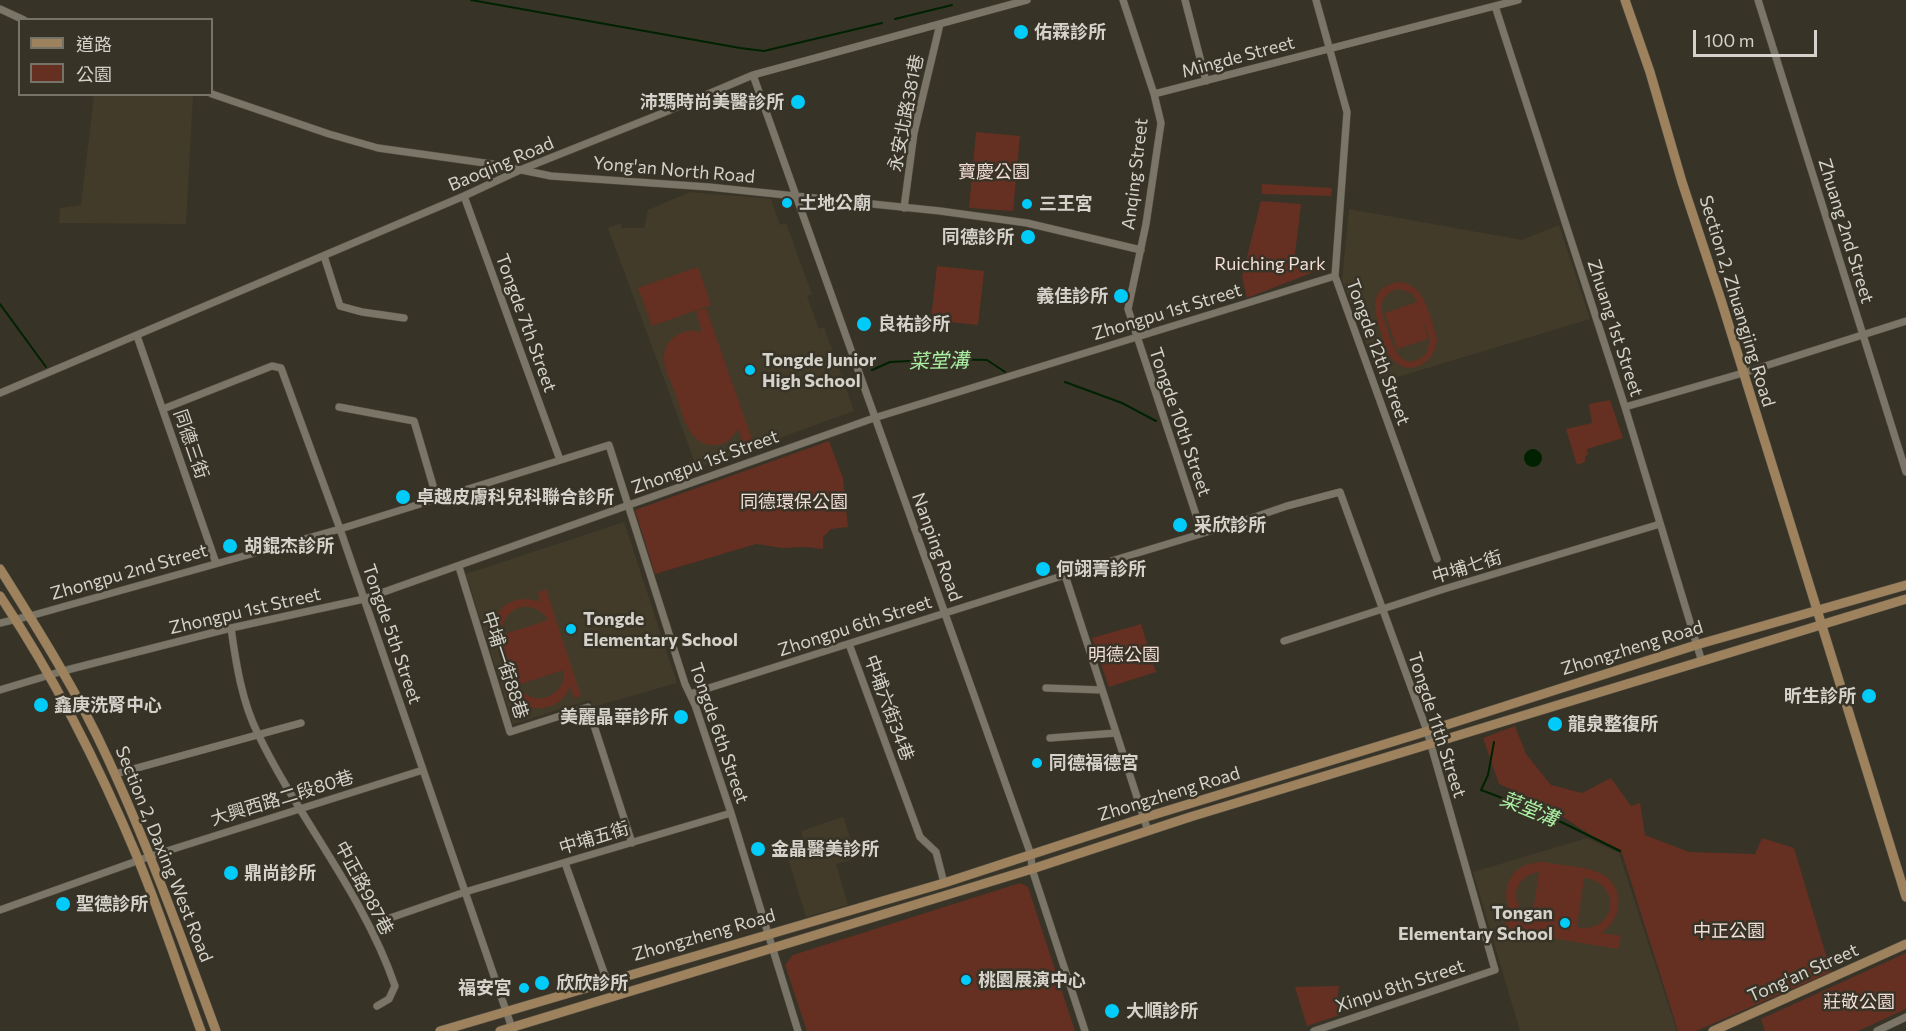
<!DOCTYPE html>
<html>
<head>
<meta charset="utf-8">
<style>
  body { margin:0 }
  #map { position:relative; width:1906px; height:1031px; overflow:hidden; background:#373327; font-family:Commissioner,"Noto Sans TC",sans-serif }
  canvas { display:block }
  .legend { position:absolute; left:18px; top:18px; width:195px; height:78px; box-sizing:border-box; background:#373327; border:2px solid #767368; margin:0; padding:8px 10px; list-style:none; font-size:18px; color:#d4d2ca }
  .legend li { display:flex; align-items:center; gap:12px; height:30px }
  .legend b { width:30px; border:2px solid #767368 }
  .scale { position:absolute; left:1693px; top:30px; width:124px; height:27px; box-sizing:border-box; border:3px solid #d4d2ca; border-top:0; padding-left:8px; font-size:18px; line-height:21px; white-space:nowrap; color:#d4d2ca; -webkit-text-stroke:4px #373327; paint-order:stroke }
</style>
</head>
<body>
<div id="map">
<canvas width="1906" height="1031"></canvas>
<ul class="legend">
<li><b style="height:8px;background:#9e815d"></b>道路</li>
<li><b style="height:16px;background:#653021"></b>公園</li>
</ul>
<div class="scale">100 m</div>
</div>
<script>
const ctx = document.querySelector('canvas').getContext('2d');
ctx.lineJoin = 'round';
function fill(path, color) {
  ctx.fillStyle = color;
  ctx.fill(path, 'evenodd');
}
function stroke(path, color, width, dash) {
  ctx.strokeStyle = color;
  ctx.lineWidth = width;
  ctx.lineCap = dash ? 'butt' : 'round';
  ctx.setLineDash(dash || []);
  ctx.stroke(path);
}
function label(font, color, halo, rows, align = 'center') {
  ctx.font = font + ' Commissioner,"Noto Sans TC",sans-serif';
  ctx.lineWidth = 5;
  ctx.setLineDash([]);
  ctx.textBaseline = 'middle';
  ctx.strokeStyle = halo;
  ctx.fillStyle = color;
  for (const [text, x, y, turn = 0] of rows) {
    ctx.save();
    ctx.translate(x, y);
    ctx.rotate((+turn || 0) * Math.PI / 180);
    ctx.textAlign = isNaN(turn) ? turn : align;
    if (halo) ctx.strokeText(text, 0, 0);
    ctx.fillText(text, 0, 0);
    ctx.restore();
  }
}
fill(new Path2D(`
  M94,95H193L186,224L59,223L60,208L81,205Z
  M690,192L771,199L780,225L786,223L812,294L807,296L819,329L824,327L854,411L697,468L608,228L621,223V228H644L648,210Z
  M1349,209L1522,240L1559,225L1590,319L1381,382L1342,280Z
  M624,522L677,683L593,707L590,700L513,724L466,574Z
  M843,817L857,858L836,864L848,905L806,917L786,851L805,844L801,831Z
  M1587,838L1619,853L1677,1031H1520L1473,872Z`), '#423b29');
fill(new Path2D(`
  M976,132L1020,136L1013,211L969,208Z
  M1262,184L1332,188L1331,196L1262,194Z
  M1261,201L1301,204L1294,263L1324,262V268L1247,298L1242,277Z
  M937,266L984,271L978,325L931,320Z
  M698,267L711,305L652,326L638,288Z
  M1399,282C1426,284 1430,317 1437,339C1436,362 1410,379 1392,359C1386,353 1384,342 1381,333C1374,311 1367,288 1399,282ZM1399,289L1412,293L1417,302L1385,313L1397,349L1428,339L1421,315L1430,340L1426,354C1401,376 1392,344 1387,327C1385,319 1380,311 1382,303C1384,295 1391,290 1399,289Z
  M706,308L753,442L744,445L738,429C733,437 727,444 717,445C689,448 683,415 676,395C672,384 665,372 664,360C663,338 684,327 702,332L696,311Z
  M1610,400L1623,438L1587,449L1588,455L1585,456V462L1577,465L1566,429L1592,423L1589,404Z
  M829,441L843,478L848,527L831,529L823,537V549L807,547L782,548L756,544L655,574L635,510Z
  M546,589L581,696L574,698L570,686C566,696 559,705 547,707C517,715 509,682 502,660C499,650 495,640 494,629C494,604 519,593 540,602L538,592ZM521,607C533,606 541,610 548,620L502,635C501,621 508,611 521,607ZM564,670C567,697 531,710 518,685Z
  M1141,624L1156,672L1109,687L1092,638Z
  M1515,726L1526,754L1551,785L1582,793L1611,778L1631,806L1640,803L1645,835L1689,852L1755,854L1762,838L1794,848L1831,972L1696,1031H1678L1621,850L1589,834L1551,809L1531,806L1515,791L1499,784L1483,738Z
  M1542,862C1560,865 1581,866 1598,872C1617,879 1624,902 1614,919C1611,925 1606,928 1602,933L1621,936L1618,949L1504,930L1507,919L1516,920C1496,895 1508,862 1542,862ZM1539,872L1532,919L1531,920L1521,912L1515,895C1518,882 1526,874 1539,872ZM1584,878C1624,883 1616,935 1577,927Z
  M1020,883L1028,887L1075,1031H807L785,965L793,955Z
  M1906,953V1009L1858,1031H1765L1761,1019Z
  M1339,986L1337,1001L1340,1015L1307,1026L1295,987Z`), '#653021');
fill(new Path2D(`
  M1524 458a9 9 0 1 1 18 0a9 9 0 1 1-18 0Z`), '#020');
stroke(new Path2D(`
  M471,0L740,48L764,51L882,23
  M895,19L952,5
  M0,304L46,367
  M872,370L890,362L947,359L987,360L1005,372
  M1065,382L1122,403L1156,421
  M1494,742L1488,775L1481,790L1545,814L1620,851`), '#020', 2);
const street = new Path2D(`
  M1123,0L1154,94L1161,123L1146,224L1128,309L1202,533
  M1185,0L1206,81
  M1316,0L1347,112L1335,276L1437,559
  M1758,0L1906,472
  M1495,6L1625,407L1702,662
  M0,9L24,20
  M753,75L1031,855L1032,869L1085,1031
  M212,94L329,134L378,148L492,164L551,176L709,187L940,211L1027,223L1141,250
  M1154,94L1518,0
  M464,196L560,460
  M904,208L914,133L940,24
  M324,256L340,306L362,312L404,318
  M137,336L216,563
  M0,393L464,196L520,170L663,113L753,75L1027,0
  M339,407L414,421L437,499
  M1625,407L1743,373L1906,321
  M163,409L272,366L281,368L340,529L513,1031
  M459,567L510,732L588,707L632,843
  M1065,575L1148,831
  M0,623L30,616L340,529L609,445L685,684L695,705L731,813L798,1031
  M231,628C236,664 242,702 258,734C300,821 363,893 395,986L389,999L377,1006
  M1284,641L1444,589L1660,524
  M849,644L920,837L936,852L944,883
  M1046,688L1102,690
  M0,690L63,671L231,628L364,599L874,418L1335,276
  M690,694L1065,575L1240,522L1287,506L1340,492L1427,731L1495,970L1314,1031
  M1050,738L1116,733
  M115,774L301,723
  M565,863L607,981
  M0,910L151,856L423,770
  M390,918L465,892L731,813
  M1877,1031L1906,1017`);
const secondary = new Path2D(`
  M1625,0L1650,72L1682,182L1721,300L1906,897
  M0,569C39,631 78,693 108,759C149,848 182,939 216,1031
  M0,596C55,678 100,768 138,859C161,915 180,974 201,1031
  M440,1031L944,883L1143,818L1418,734L1696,645L1906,585
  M500,1031L1032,869L1190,817L1906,599
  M1713,1031L1906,944`);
stroke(street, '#555147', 8);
stroke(secondary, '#555147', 10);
stroke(street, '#7a7567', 7);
stroke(secondary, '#9e815d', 9);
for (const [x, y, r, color] of [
  [1021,32,8,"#00cbf9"],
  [798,102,8,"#00cbf9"],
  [787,203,6,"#00cbf9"],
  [1027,204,6,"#00cbf9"],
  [1028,237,8,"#00cbf9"],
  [1121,296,8,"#00cbf9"],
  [864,324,8,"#00cbf9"],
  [750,370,6,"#00cbf9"],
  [403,497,8,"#00cbf9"],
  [1180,525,8,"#00cbf9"],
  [230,546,8,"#00cbf9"],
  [1043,569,8,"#00cbf9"],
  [571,629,6,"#00cbf9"],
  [1869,696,8,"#00cbf9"],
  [41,705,8,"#00cbf9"],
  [681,717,8,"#00cbf9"],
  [1555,724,8,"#00cbf9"],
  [1037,763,6,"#00cbf9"],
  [758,849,8,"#00cbf9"],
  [231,873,8,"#00cbf9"],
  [63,904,8,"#00cbf9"],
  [1565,923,6,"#00cbf9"],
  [966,980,6,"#00cbf9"],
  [542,983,8,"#00cbf9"],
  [524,988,6,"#00cbf9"],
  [1112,1011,8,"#00cbf9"]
]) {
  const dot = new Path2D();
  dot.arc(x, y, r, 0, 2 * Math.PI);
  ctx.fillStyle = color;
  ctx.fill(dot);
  stroke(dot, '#373327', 2);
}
label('bold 18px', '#d4d2ca', '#373327', [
  ["佑霖診所",1034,32],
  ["沛瑪時尚美醫診所",784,102,"right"],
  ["土地公廟",799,203],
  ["三王宮",1039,204],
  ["同德診所",1014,237,"right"],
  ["義佳診所",1108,296,"right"],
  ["良祐診所",878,324],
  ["Tongde Junior",762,360],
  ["High School",762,381],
  ["卓越皮膚科兒科聯合診所",416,497],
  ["采欣診所",1194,525],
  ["胡錕杰診所",244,546],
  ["何翊菁診所",1056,569],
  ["Tongde",583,619],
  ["Elementary School",583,640],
  ["昕生診所",1856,696,"right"],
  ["鑫庚洗腎中心",54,705],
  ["美麗晶華診所",668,717,"right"],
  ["龍泉整復所",1568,724],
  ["同德福德宮",1049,763],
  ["金晶醫美診所",771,849],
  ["鼎尚診所",244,873],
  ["聖德診所",76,904],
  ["Tongan",1553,913,"right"],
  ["Elementary School",1553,934,"right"],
  ["桃園展演中心",978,980],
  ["欣欣診所",556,983],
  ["福安宮",512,988,"right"],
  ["大順診所",1126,1011]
], 'left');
label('18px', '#d4d2ca', '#373327', [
  ["Mingde Street",1238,57,-15],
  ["永安北路381巷",906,113,-79],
  ["Baoqing Road",501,164,-23],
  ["Yong'an North Road",674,170,5],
  ["Anqing Street",1135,174,-83],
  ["Zhuang 2nd Street",1846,231,73],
  ["Section 2, Zhuangjing Road",1737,301,73],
  ["Zhongpu 1st Street",1167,312,-17],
  ["Tongde 7th Street",526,323,70],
  ["Zhuang 1st Street",1615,328,72],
  ["Tongde 12th Street",1378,352,70],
  ["Tongde 10th Street",1180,422,71],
  ["同德三街",191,444,71],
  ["Zhongpu 1st Street",705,462,-20],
  ["Nanping Road",937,547,70],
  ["中埔七街",1467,567,-17],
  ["Zhongpu 2nd Street",129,572,-16],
  ["Zhongpu 1st Street",245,611,-13],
  ["Zhongpu 6th Street",855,626,-18],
  ["Tongde 5th Street",392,634,71],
  ["Zhongzheng Road",1632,648,-17],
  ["中埔一街88巷",505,665,72],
  ["中埔六街34巷",889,708,70],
  ["Tongde 11th Street",1437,725,72],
  ["Tongde 6th Street",719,733,71],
  ["Zhongzheng Road",1169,794,-17],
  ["大興西路二段80巷",282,798,-17],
  ["中埔五街",594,838,-17],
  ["Section 2, Daxing West Road",164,854,68],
  ["中正路987巷",364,888,62],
  ["Zhongzheng Road",704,935,-16],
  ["Tong'an Street",1803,973,-24],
  ["Xinpu 8th Street",1400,986,-18]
]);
label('18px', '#f2ddd7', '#373327', [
  ["寶慶公園",994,172],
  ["Ruiching Park",1270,264],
  ["同德環保公園",794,502],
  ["明德公園",1124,655],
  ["中正公園",1729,931],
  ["莊敬公園",1859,1002]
]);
label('italic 20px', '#abf1a4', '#373327', [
  ["菜堂溝",939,361,-1],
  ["菜堂溝",1529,809,22]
]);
</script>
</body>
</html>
